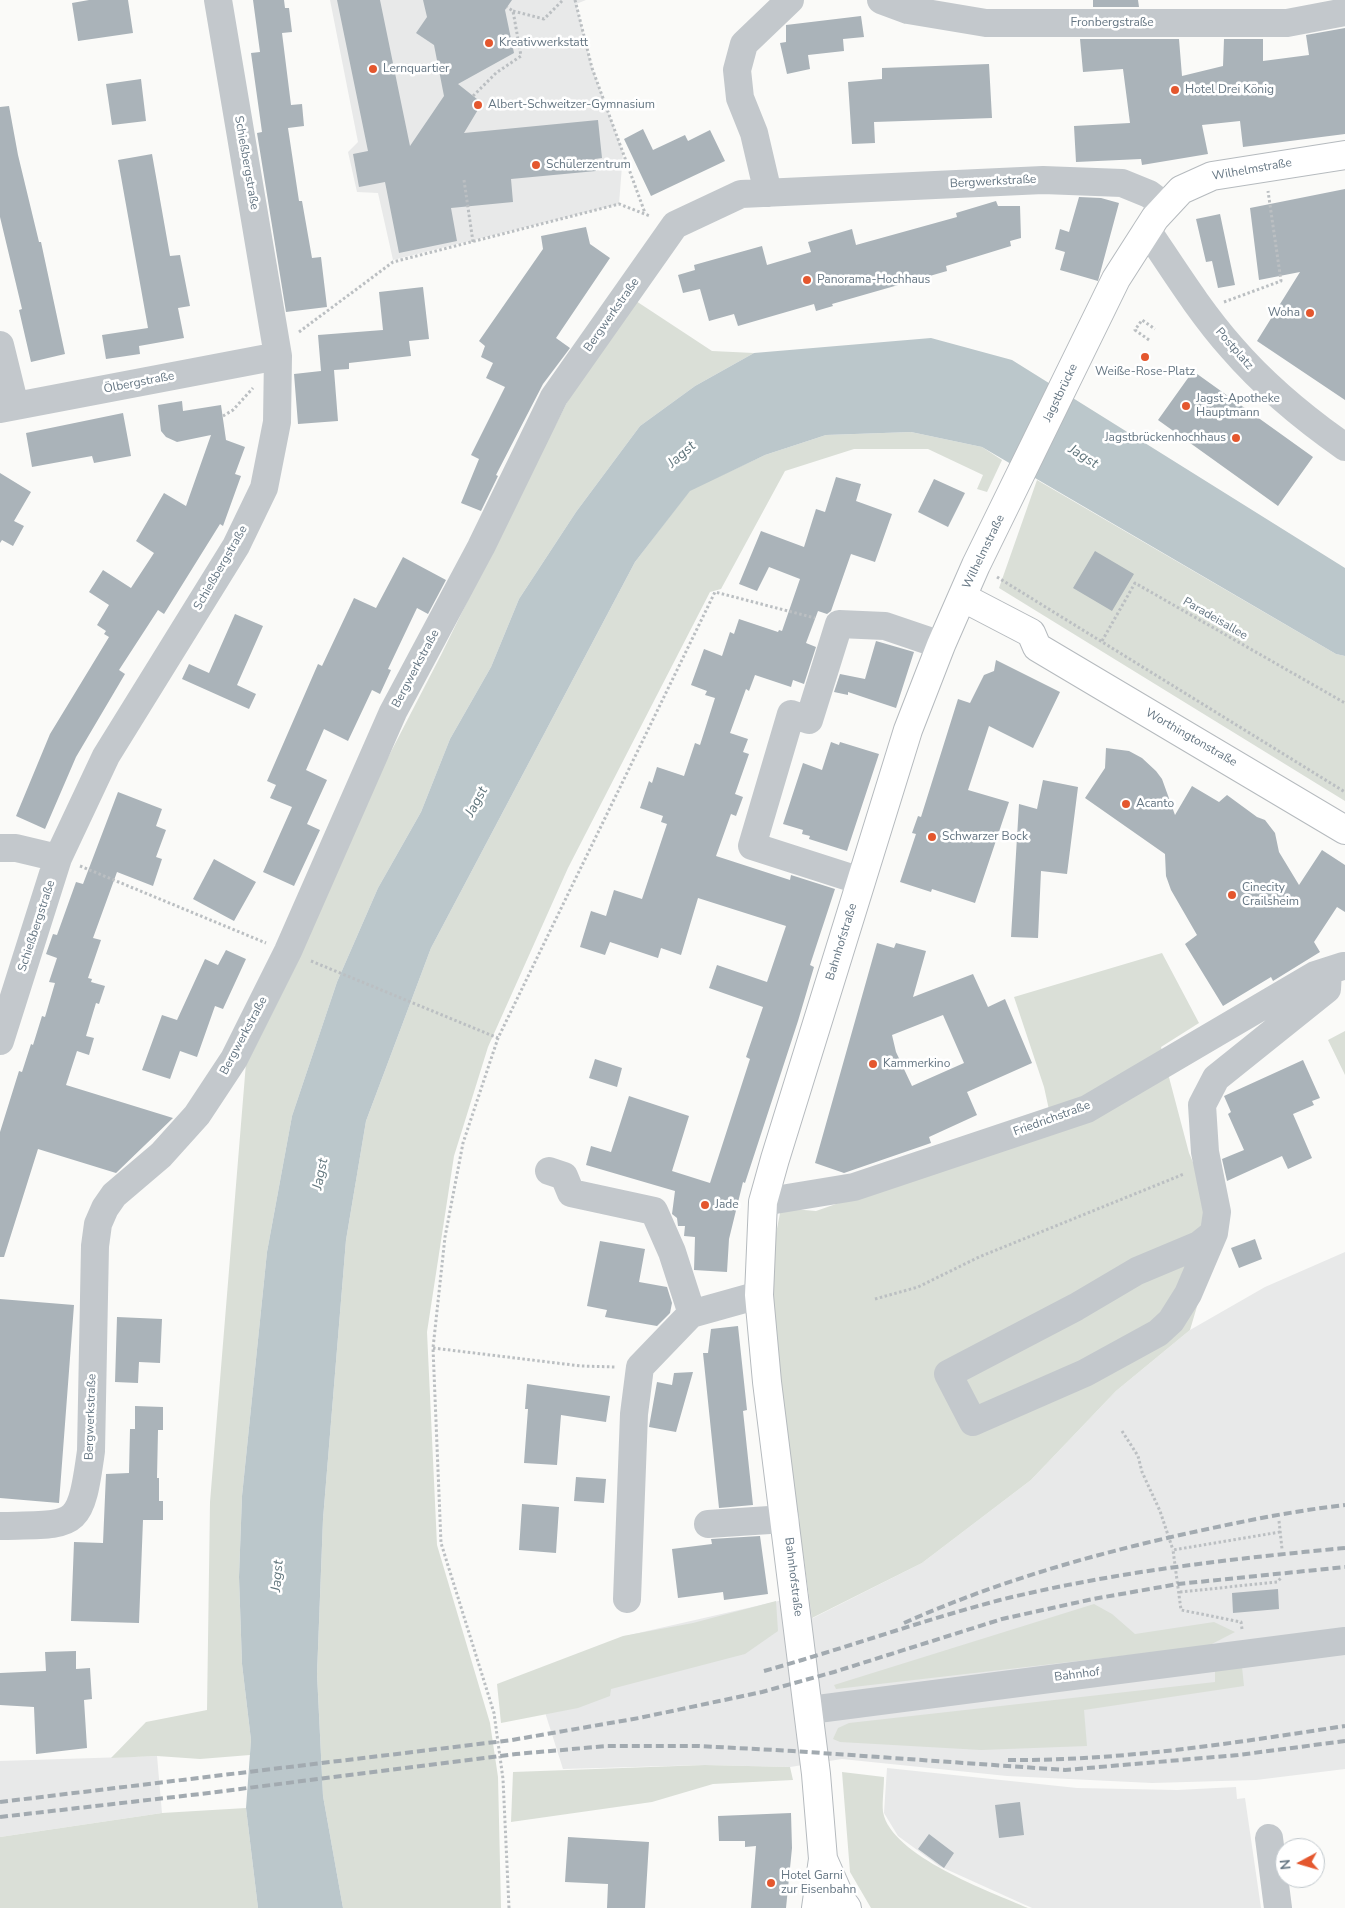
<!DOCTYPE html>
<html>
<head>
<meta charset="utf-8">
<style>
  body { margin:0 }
  #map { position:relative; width:1345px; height:1908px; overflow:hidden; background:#fafaf8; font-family:"Nunito Sans",sans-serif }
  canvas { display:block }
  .north { position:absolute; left:1275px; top:1838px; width:50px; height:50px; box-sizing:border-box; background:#fff; border:1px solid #c1c8cd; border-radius:50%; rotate:264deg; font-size:14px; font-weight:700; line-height:20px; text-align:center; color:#657683 }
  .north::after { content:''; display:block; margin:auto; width:18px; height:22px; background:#e4572e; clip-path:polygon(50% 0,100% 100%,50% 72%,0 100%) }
</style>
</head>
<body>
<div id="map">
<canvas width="1345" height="1908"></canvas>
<div class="north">N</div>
</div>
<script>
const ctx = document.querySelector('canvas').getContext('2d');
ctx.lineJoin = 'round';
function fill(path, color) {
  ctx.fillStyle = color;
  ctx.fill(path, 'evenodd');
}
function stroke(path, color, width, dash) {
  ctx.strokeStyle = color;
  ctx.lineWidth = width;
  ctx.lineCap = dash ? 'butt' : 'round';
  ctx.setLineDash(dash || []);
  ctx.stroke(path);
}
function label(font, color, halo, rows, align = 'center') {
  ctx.font = font + ' "Nunito Sans",sans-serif';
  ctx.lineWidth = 5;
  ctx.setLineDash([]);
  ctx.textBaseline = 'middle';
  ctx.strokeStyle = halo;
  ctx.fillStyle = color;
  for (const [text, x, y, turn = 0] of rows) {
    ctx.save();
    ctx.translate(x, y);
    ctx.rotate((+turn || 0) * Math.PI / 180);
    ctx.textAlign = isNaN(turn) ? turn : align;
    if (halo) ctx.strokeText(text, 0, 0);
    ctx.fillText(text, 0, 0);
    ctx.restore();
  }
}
fill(new Path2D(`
  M330,0H586L576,4L592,68L623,153L619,204L393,260L378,193L357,192L348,152L358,142Z
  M1345,1252V1769L1256,1780L1152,1783L1007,1776L842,1759L790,1767L705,1765L563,1769L542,1703L625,1636L809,1594L813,1618L922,1563L1031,1480L1116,1391L1190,1330L1265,1287Z
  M157,1756L162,1813L0,1837V1761Z
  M887,1768L1077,1788L1177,1790L1236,1787L1237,1799L1245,1798L1261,1908H1032L939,1866L898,1836L884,1813Z`), '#e8e9e9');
fill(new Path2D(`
  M636,301L712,351L754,353L695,386L640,426L576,512L519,599L491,667L450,739L421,812L378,888L337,982L292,1116L267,1252L242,1496L239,1577L242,1664L251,1740L250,1755L200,1759L157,1756L111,1758L146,1722L207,1710L210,1502L246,1063L353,825L441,655L514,506L582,373Z
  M911,432L982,447L1002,460L987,492L977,489L983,475L928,449H854L785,471L721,589L710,592L568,868L488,1047L454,1156L427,1332L437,1545L490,1723L498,1777L501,1908H343L323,1796L317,1674L323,1519L346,1240L366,1121L431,948L635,562L690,490L765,455L826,435Z
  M1037,480L1336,654L1345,656V801L999,588Z
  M1162,953L1199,1023L1161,1047L1189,1153L1213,1209L1217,1239L1190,1330L1116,1391L1031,1480L922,1563L812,1618L773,1337L769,1270L781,1208L816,1211L1053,1128L1044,1087L1014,997Z
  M1345,1031V1075L1328,1040Z
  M776,1601L778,1631L745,1654L611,1689L610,1696L578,1708L501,1723L497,1684L623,1636L693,1623Z
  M1094,1604L1112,1614L1135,1634L1214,1622L1235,1632L1208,1646L836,1689L834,1685Z
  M1242,1667L1244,1686L1084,1710L1087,1746L981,1750L840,1742L833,1739L838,1728L849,1723L1215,1682V1671Z
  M705,1765L790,1767L793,1780L713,1784L652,1802L511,1822L513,1772Z
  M842,1772L884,1777C884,1788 882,1801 883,1812C891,1856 991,1892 1028,1908H871L850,1872Z
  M246,1808L258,1908H0V1837L162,1813Z`), '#dadfd7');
fill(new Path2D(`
  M931,338L1012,360L1345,568V656L1336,654L982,447L911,432L826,435L765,455L690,491L635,562L431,948L366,1121L346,1240L323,1519L317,1674L323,1796L343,1908H258L246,1808L251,1740L242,1664L239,1577L242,1496L267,1252L292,1116L337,982L378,888L421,812L450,739L491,667L519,599L576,512L640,426L695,386L754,353Z`), '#bbc7cb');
fill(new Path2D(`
  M89,0H128L133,33L78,41L72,3Z
  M253,0H284L285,8H289L292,32L282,33L291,105L302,104L304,126L288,128L299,201H302L312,258L321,257L327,307L286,312L257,133L262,132L251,53L260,52Z
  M337,0H380L410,146L444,96L434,45L416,33L427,17L423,0H512L505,10L514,53L458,84L482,103L464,133L598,120L602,158L595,159L596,171L511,179L513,202L451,208L457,241L399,253L385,182L359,187L353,154L368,151Z
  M1093,0H1138L1139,7H1093Z
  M861,16L864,37L843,39L844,51L808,55L810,69L787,74L780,43L786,42V25Z
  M1345,28V134L1243,147L1240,121L1202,125L1208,154L1142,165L1141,159L1076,162L1074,126L1130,123L1123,69L1083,72L1080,39H1179L1182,76L1223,66L1224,39H1263V61L1309,55L1306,35Z
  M989,64L992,118L874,122L875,143L852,144L848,82L882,79V68Z
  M141,79L146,121L112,125L106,84Z
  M9,106L18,155L39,242H41L65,354L31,362L19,310L22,309L0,217V107Z
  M643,129L653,150L685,135L688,141L710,130L725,161L651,196L624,139Z
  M152,154L170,256L180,255L190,306L178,308L184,338L139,346L140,354L106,359L102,335L148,328L118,160Z
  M1345,189V400L1257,341L1300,272L1259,280L1250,208Z
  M1079,197L1101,198L1119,203L1098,281L1060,270L1065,252L1055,249L1060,229L1069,232Z
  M996,201L998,206H1020L1021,238L1010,241L1011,246L946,266L947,271L832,304L833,306L816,311L814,304L738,326L734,314L709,321L700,289L683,293L678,275L695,270L694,265L762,246L767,265L811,252L808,242L852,229L856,245L957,217L956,213Z
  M1220,214L1235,285L1218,288L1212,261L1206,262L1196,219Z
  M586,227L590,244L610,258L556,338L570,348L543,384L496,475L498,476L481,511L461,503L479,459L471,455L505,387L486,378L493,363L481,357L485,346L479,341L543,249L541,236Z
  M423,287L429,339L409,341L411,356L349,363V369L334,370L338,421L298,424L294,374L321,371L318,335L383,330L379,292Z
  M1193,371L1313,457L1278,506L1158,420Z
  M182,401L183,411L221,405L226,440L245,447L235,474L241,476L223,526L220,524L164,614L158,610L119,670L125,674L76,757L45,829L16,816L50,734L109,637L104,634L106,631L97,625L109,605L89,592L103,570L131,588L154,553L136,541L164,493L186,506L211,435L177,442L166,437L161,431L158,405Z
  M123,413L131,456L94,463L92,456L32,467L26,433Z
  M0,473L31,492L14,521L24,526L13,546L2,540L0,543Z
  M836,477L861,484L856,501L892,514L875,562L851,554L831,611L827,614L818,611L806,643L816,647L804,684L793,680L791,687L755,675L749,691L746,689L730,733L748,739L743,752L749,754L735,794L743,797L736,816L731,814L716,856L790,880L791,875L835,889L810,965L814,967L798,1021L745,1183L743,1182L729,1239L727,1272L694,1270L695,1237L684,1236L685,1226H678L677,1218L672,1214L675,1191L586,1165L591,1146L611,1152L629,1096L689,1116L672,1171L710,1183L750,1059L746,1057L763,1007L709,988L717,965L767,982L786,926L698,898L681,955L661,948L658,958L610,942L605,955L580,947L591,911L606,916L614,890L642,899L667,824L661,822L663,816L640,808L649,781L652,783L657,767L684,776L695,743L700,745L715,698L705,695L707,691L691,685L704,649L722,656L730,632L734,634L739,619L778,632L779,630L782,631L800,579L769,567L757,591L739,584L761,531L804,547L816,509L825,512Z
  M934,479L965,493L948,527L918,512Z
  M1095,551L1134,574L1112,611L1073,588Z
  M403,557L446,580L428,614L417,608L388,669L391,670L380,694L372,690L348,741L324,729L306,770L327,780L307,824L320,830L294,886L263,872L292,807L270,798L276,785L267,781L318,664L322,666L354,598L376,608Z
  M235,614L263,626L237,685L256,694L249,709L182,679L189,664L209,673Z
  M876,641L914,652L896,708L848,692V695L834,692L840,674L865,679Z
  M996,660L1060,692L1033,748L989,726L968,790L1009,802L975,903L932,889L931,892L900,882L916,834L912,833L918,816L921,817L958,699L970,703L984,675L994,671Z
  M831,742L839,745L840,742L879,754L847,851L809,839L810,836L802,834L803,830L783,824L803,763L822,770Z
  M1106,748L1129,751L1142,758L1156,771L1162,779L1175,815L1192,786L1219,802L1227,795L1257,817L1265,820L1275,833L1279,852L1299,885L1322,850L1345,865V912L1337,907L1314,942L1320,952L1273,981L1271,977L1223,1006L1185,944L1197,935L1171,890L1166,876L1165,854L1085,798L1105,768Z
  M1043,780L1078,787L1067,874L1041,871L1038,938L1011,937L1019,804L1037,809Z
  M118,792L162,809L156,826L166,830L156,857L162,859L153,886L117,872L93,938L101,940L88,978L92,979L91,982L105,986L99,1004L96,1003L86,1036L94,1038L89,1055L77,1051L66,1085L173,1118L116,1173L38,1149L4,1257H0V1132L19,1071L22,1072L31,1044L33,1045L42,1016L45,1017L55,983L49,982L57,958L46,954L53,934L57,935L76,882L83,884Z
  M214,859L256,882L234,921L193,899Z
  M877,943L894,948L896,943L926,951L913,997L973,974L988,1007L1005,999L1032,1063L967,1092L977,1115L929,1137L931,1143L844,1173L815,1163ZM943,1015L964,1063L912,1086L896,1052L892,1035Z
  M226,950L246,959L223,1009L215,1006L197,1057L180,1051L170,1079L142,1070L162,1015L177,1020L205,959L218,965Z
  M595,1059L622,1068L617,1087L589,1078Z
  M1303,1060L1320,1098L1312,1101L1314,1105L1293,1114L1312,1158L1288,1169L1282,1156L1227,1181L1222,1159L1244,1150L1228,1114L1231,1112L1224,1096Z
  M1255,1239L1262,1259L1239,1268L1231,1248Z
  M600,1241L645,1249L639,1282L667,1287L672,1303L670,1313L657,1326L605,1317L607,1310L587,1306Z
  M0,1299L74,1305L59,1503L0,1498Z
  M117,1317L162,1319L160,1363L139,1362L138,1383L115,1382Z
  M738,1326L747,1410L743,1411L753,1505L719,1508L703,1353H708L711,1329Z
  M693,1372L676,1432L649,1427L657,1382L672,1385L674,1373Z
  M527,1384L610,1396L606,1422L561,1415L557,1465L524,1463L528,1409H525Z
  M135,1406L163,1407V1430H158L157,1478H159V1501H163V1520H143L139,1623L71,1621L74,1542L103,1543L106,1474L129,1473L130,1429H135Z
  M576,1477L606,1479L604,1503L574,1501Z
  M522,1504L559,1507L556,1553L519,1550Z
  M760,1536L768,1594L724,1600L723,1592L678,1598L672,1549L712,1544L711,1539Z
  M1278,1589L1279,1609L1233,1613L1232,1593Z
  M76,1651V1669L90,1668L92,1699L84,1700L87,1748L36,1754L34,1707L0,1705V1673L46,1671L45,1652Z
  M1020,1802L1024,1835L999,1838L995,1805Z
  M791,1813L792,1848L786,1908H751L756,1846L745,1847V1841H719L718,1816Z
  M929,1834L954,1853L944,1868L918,1849Z
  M568,1837L649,1842L645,1908H607L608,1884L565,1882Z`), '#aab3b9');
const major = new Path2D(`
  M962,597L1031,633L1037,647L1345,830
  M823,1859L841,1900L847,1908
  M816,1908L823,1859L816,1774L767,1382L759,1295L763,1202L775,1159L908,730L941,645L976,565L1116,279L1155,218L1181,190L1212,176L1345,155`);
stroke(major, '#b5babe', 30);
stroke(new Path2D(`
  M575,0L592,68L645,213
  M513,11L544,19L563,0
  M473,96L496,73L521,56L513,11L507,7
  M464,180L473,242
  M1224,302L1281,281L1268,191
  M299,332L393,262L619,204L650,216
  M1149,340L1135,330L1142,320L1155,329
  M223,416L233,410L253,388
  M997,577L1345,792
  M1102,641L1135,583L1345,703
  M80,866L266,943
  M311,961L498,1038
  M875,1299L918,1287L979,1257L1184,1174
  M433,1348L581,1366L616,1367
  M1122,1431L1138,1456L1142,1472L1160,1511L1173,1550
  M1279,1521L1282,1549
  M1180,1592L1277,1582L1282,1577
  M1242,1629L1241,1622L1181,1610L1173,1550L1280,1532
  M509,1908L503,1779L494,1713L441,1543L433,1348L445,1237L463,1143L498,1038L715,592L815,618`), '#bbbfc2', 3, [2.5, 2.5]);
stroke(new Path2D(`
  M881,0L908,10L986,23H1287L1345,12
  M768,193L754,133L740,98L737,70L744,44L790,0
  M1147,230C1174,270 1200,312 1232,348C1264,385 1305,419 1345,447
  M0,345L15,406
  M0,409L278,356
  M0,848H16L58,858
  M861,881L752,846L791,714L809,720L839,624L885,626L941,645
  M0,1041L58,858L106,756L236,546L264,488L277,422L278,356L218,0
  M549,1171L564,1176L571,1193L654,1211L672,1252L692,1314
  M763,1202L854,1187L1087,1109L1315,975L1343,966
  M1214,1233L1188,1294L1171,1321L1158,1333L1085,1373L973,1422L948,1374L1076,1307L1137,1271L1199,1245L1214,1233L1217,1212L1205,1152L1202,1105L1216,1078L1327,989L1328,971
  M708,1524L785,1519
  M0,1526C77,1524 80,1531 91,1451L95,1246L98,1224L105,1208L114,1195L161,1155L197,1115L234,1059L288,951L393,712L481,547L554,397L675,225L741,194L1043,180L1122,183L1149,194L1165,206
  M627,1599L634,1414L640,1367L691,1314L759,1295
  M810,1710L1345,1641
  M1269,1838L1278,1908`), '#c3c8cc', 28);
stroke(major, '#fff', 28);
stroke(new Path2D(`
  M904,1623C996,1582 1090,1555 1189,1533C1240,1522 1292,1511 1345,1505
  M764,1671C843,1649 920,1621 1000,1600C1113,1572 1229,1559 1345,1548
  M1008,1760C1122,1761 1233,1743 1345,1726
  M0,1802L512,1740L639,1718L762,1692L834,1672L1002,1619L1093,1599L1178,1584L1345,1567
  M0,1817L200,1794L516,1754L607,1746H699L793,1751L1065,1770L1238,1755L1345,1741`), '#a2aab0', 4, [8, 4]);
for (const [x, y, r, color] of [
  [489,43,5,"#e4572e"],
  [373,69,5,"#e4572e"],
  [1175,90,5,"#e4572e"],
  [478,105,5,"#e4572e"],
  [536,165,5,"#e4572e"],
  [807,280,5,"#e4572e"],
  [1310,313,5,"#e4572e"],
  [1145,357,5,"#e4572e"],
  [1186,406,5,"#e4572e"],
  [1236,438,5,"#e4572e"],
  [1126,804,5,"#e4572e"],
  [932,837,5,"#e4572e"],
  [1232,895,5,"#e4572e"],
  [873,1064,5,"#e4572e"],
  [705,1205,5,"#e4572e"],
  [771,1883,5,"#e4572e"]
]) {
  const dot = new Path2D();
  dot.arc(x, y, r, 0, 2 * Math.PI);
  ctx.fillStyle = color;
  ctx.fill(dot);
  stroke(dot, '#fff', 2);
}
label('12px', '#657683', '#fff', [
  ["Fronbergstraße",1112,23],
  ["Schießbergstraße",246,163,80],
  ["Wilhelmstraße",1252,170,-10],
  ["Bergwerkstraße",993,182,-3],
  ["Bergwerkstraße",612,315,-55],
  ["Postplatz",1234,349,49],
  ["Ölbergstraße",139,383,-11],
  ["Jagstbrücke",1061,393,-64],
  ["Wilhelmstraße",984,552,-64],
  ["Schießbergstraße",221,568,-60],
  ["Paradeisallee",1215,619,30],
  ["Bergwerkstraße",416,669,-62],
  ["Worthingtonstraße",1191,738,30],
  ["Schießbergstraße",37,926,-72],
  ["Bahnhofstraße",842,942,-73],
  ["Bergwerkstraße",244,1036,-62],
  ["Friedrichstraße",1052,1119,-20],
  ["Bergwerkstraße",91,1417,-88],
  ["Bahnhofstraße",793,1577,83],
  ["Bahnhof",1077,1675,-7]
]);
label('12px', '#657683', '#fff', [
  ["Kreativwerkstatt",499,43],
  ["Lernquartier",383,69],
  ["Hotel Drei König",1185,90],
  ["Albert-Schweitzer-Gymnasium",488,105],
  ["Schülerzentrum",546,165],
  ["Panorama-Hochhaus",817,280],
  ["Woha",1300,313,"right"],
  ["Weiße-Rose-Platz",1145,372,"center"],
  ["Jagst-Apotheke",1196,399],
  ["Hauptmann",1196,413],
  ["Jagstbrückenhochhaus",1226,438,"right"],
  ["Acanto",1136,804],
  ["Schwarzer Bock",942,837],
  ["Cinecity",1242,888],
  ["Crailsheim",1242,902],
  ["Kammerkino",883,1064],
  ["Jade",715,1205],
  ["Hotel Garni",781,1876],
  ["zur Eisenbahn",781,1890]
], 'left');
label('italic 14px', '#60757c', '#fff', [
  ["Jagst",682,455,-41],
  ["Jagst",1083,457,32],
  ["Jagst",477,802,-62],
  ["Jagst",321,1174,-79],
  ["Jagst",278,1576,-85]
]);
</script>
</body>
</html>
